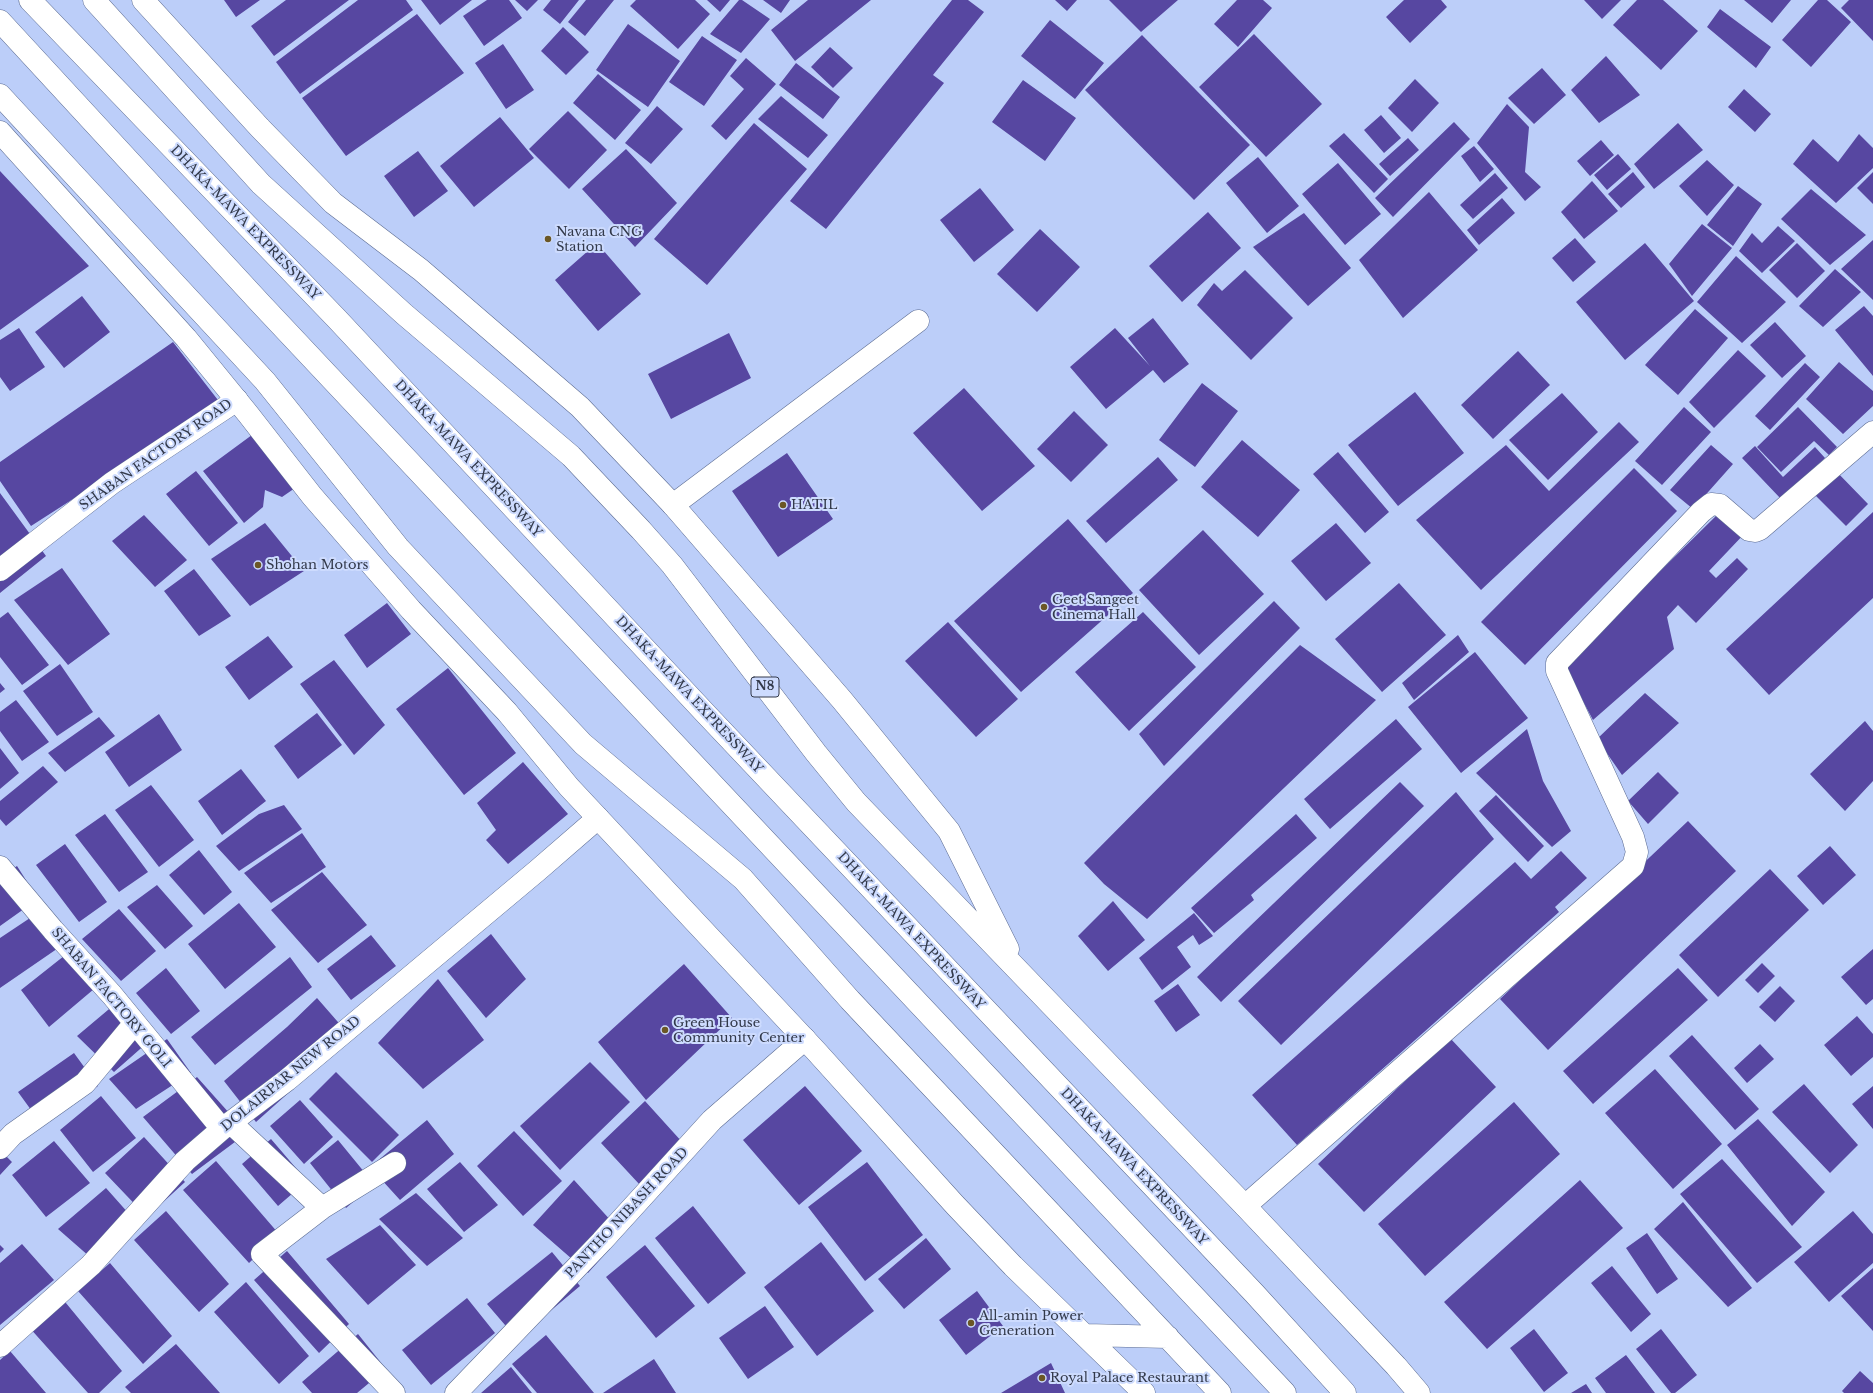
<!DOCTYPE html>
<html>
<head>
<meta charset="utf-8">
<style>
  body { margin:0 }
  canvas { display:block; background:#bccef9 }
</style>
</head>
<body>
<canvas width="1873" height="1393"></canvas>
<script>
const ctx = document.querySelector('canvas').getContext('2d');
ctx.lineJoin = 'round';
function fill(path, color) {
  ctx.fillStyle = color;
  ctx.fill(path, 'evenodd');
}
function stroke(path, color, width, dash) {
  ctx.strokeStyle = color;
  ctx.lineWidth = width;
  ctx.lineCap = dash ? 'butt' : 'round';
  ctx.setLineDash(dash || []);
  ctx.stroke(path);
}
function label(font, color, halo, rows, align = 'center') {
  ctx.font = font + ' "Libre Baskerville",serif';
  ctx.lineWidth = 4;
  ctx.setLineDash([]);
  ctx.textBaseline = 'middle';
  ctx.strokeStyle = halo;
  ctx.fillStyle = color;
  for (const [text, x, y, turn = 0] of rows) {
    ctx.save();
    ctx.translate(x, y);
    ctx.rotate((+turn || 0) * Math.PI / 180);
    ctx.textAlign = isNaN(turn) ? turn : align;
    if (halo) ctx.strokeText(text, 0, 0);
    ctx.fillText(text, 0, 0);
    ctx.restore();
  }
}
fill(new Path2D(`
  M224,0H260L236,17Z
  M286,0H349L274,56L251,26Z
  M358,0H406L413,10L300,94L276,62Z
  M421,0H472L440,25Z
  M487,0H509L522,18L484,46L463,16Z
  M515,0H538L527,11Z
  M551,0H579L560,24L543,10Z
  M586,0H614L585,36L568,22Z
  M636,0H695L710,14L678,49L630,6Z
  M707,0H730L720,12Z
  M739,0H742L770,19L741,53L710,34Z
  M763,0H790L781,13Z
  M808,0H871L795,61L771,30Z
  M952,0H968L984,12L933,75L944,83L826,229L790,201Z
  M1055,0H1077L1067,11Z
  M1109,0H1178L1141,32Z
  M1237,0H1263L1272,8L1238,47L1214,24Z
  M1404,0H1441L1447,7L1410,43L1386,17Z
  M1584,0H1621L1602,19Z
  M1637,0H1663L1698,31L1661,70L1613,25Z
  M1744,0H1791L1772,23Z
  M1818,0H1827L1851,22L1811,67L1782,40Z
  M1849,0H1873V41L1841,8Z
  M1720,9L1771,47L1756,68L1707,27Z
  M417,14L464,73L346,156L302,98Z
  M1050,20L1104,63L1075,99L1021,56Z
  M628,24L680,61L648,107L596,70Z
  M563,27L589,52L566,75L541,51Z
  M1254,34L1322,104L1266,157L1199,87Z
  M1142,35L1250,145L1194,200L1085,90Z
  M702,36L737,60L704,106L669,82Z
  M503,44L534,90L506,109L475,63Z
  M830,47L853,68L833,88L811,67Z
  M1606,56L1640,95L1599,123L1571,90Z
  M746,58L776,84L726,140L711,126L744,89L730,76Z
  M796,63L840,97L823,119L779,85Z
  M1542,68L1566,95L1534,124L1508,98Z
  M598,74L641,110L615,140L573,103Z
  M1415,79L1439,103L1412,132L1388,108Z
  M1023,80L1076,118L1045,161L992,122Z
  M1744,89L1771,114L1755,132L1728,107Z
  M781,96L828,135L808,158L758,119Z
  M1507,104L1529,127L1525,172L1541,187L1525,201L1477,143Z
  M657,106L683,129L651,164L625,143Z
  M568,111L607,150L569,189L529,149Z
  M1381,115L1401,138L1384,153L1364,130Z
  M500,117L534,158L474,207L440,166Z
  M1454,122L1470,139L1393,217L1375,198Z
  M754,123L807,169L707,285L654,239Z
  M1678,123L1703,150L1654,189L1634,164Z
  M1344,133L1388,179L1374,193L1329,146Z
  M1859,134L1873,148V168L1836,203L1793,164L1813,139L1838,162Z
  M1408,138L1419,150L1390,176L1379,164Z
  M1601,140L1614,155L1590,176L1577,161Z
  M1474,146L1494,169L1480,182L1461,156Z
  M626,149L677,203L635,247L582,189Z
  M418,151L448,191L414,217L384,176Z
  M1618,154L1631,169L1607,190L1594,175Z
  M1258,157L1299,206L1267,233L1226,183Z
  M1707,160L1734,185L1707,216L1679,186Z
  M1338,163L1381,214L1345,245L1302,194Z
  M0,171L89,266L0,330Z
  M1633,172L1645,187L1621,208L1608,194Z
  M1873,172V204L1857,188Z
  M1495,173L1508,188L1473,219L1460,205Z
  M1592,181L1618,211L1584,239L1561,212Z
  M1738,186L1762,204L1733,246L1707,225Z
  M980,188L1014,230L974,262L940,220Z
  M1811,189L1866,235L1830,265L1781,219Z
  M1429,192L1478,250L1403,318L1359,260Z
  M1502,198L1515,213L1479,245L1467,230Z
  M1208,212L1241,248L1182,302L1149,266Z
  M1304,213L1351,268L1308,306L1253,247Z
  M1702,224L1732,248L1692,296L1669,264Z
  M1778,226L1795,241L1762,273L1739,251L1752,233L1762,243Z
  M1040,229L1080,267L1037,312L997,274Z
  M1575,238L1596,262L1573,282L1552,258Z
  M1873,240V300L1841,269Z
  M597,243L641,294L598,331L555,280Z
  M1645,243L1694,301L1625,360L1576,302Z
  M1797,243L1825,271L1797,298L1769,270Z
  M1736,256L1786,302L1742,343L1697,302Z
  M1835,269L1861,292L1823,327L1799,306Z
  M1245,270L1293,318L1251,360L1197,305L1214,283L1222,291Z
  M82,296L110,332L64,368L35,332Z
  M1864,306L1873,316V376L1835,330Z
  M1695,309L1728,338L1678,395L1645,365Z
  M1153,318L1189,364L1164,383L1153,370L1106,409L1070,367L1115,328L1150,366L1128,338Z
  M1775,322L1806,356L1782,378L1750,345Z
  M19,328L45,367L10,391L0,377V340Z
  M729,333L751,378L671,419L648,374Z
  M173,342L221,404L31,526L0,481V462Z
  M1738,350L1766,376L1714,428L1689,402Z
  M1518,351L1550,385L1493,439L1461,405Z
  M1839,362L1873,391V406L1843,434L1806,399Z
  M1805,363L1820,377L1770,430L1755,416Z
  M1202,383L1238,411L1195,467L1159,440Z
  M964,388L1035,466L982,511L913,433Z
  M1415,392L1464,453L1398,506L1348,445Z
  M1562,393L1598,432L1548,480L1509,440Z
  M1684,407L1711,432L1662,485L1635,461Z
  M1798,407L1837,447L1829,455L1814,441L1781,472L1757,447Z
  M1074,411L1108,445L1071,482L1037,449Z
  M1619,422L1639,442L1481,590L1416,520L1506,445L1549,491Z
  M256,432L298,486L282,497L265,490L263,507L244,523L203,471Z
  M1242,440L1300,490L1258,537L1201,487Z
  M1711,445L1733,464L1693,509L1670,490Z
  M1755,446L1783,477L1815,447L1825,458L1781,499L1742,458Z
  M1338,452L1389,512L1365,533L1313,474Z
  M787,453L833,519L778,557L732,491Z
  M1158,457L1178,480L1106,543L1086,521Z
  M1634,468L1677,511L1525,665L1481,622Z
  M1834,469L1868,504L1846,526L1812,492Z
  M196,471L238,523L209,546L166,494Z
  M0,493L46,556L0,593Z
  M1873,512V598L1769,695L1726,649Z
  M1719,513L1747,531L1709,571L1716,578L1737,558L1748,569L1696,623L1678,605L1667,617L1674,649L1593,720L1564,666Z
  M144,515L187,560L155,587L112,541Z
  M1068,519L1133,593L1021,692L954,621Z
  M265,523L304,571L250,606L211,559Z
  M1336,523L1371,563L1326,601L1291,561Z
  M1203,530L1264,594L1199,655L1139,590Z
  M62,568L110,634L68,665L14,600Z
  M194,569L231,616L199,636L164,591Z
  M1399,583L1446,635L1382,692L1335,639Z
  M1274,601L1300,628L1164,766L1139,734Z
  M387,603L411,634L367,668L344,635Z
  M8,612L49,665L22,685L0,657V618Z
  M1143,612L1196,667L1129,731L1075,672Z
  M948,622L1018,699L976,737L905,661Z
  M1458,635L1469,652L1414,700L1402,683Z
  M268,636L293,667L249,700L225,667Z
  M1300,645L1376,700L1147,919L1104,884L1084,863Z
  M1475,652L1528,718L1461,773L1408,707Z
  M334,660L385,725L354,755L300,684Z
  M60,664L93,712L57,736L23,691Z
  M448,668L516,753L464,795L396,709Z
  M0,683L5,689L0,693Z
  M1645,693L1679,723L1622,775L1597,739Z
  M16,700L49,742L22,761L0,731V712Z
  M317,713L342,745L298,779L274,746Z
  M159,714L182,750L129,787L105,752Z
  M99,717L115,736L65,772L48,753Z
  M1396,719L1422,749L1330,829L1304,799Z
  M1865,721L1873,731V781L1845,811L1810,774Z
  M1527,729L1543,781L1571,831L1552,847L1476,773Z
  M0,748L19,773L0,789Z
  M523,762L568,814L508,864L486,840L496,830L477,803Z
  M43,766L58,782L6,826L0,819V801Z
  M241,769L266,801L222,835L198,801Z
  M1658,772L1679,793L1648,824L1628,801Z
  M1400,782L1424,806L1221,1002L1197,977Z
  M151,785L194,840L159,867L115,810Z
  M1456,792L1494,839L1281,1045L1238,1001Z
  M1496,795L1544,846L1528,862L1479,811Z
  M284,805L302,829L239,871L216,846L259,814Z
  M105,814L148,872L119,892L75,835Z
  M1296,814L1317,838L1251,895L1254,900L1214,933L1191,908Z
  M1688,821L1736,871L1548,1050L1500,999Z
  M302,833L326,867L271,903L244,873Z
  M65,844L107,902L79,922L36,865Z
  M1830,846L1856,875L1823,905L1797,876Z
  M199,850L232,892L204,915L169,875Z
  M1561,851L1587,878L1555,907L1559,912L1297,1145L1252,1095L1515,862L1531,879Z
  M17,866L38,899L0,926V877Z
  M1770,869L1809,910L1718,997L1679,955Z
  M322,872L367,925L318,963L271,910Z
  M157,885L193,926L165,949L127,907Z
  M1113,901L1145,940L1108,971L1078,936Z
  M239,903L276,947L225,989L188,944Z
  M45,908L67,942L0,988V938Z
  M119,909L156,951L121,981L82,939Z
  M1194,913L1213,936L1199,945L1193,935L1177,947L1191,967L1162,990L1139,958Z
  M491,934L526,979L486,1018L447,971Z
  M371,935L396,966L351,1000L327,969Z
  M1873,949V999L1866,1005L1841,977Z
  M69,952L94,989L49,1027L21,990Z
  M290,957L312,987L215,1065L191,1037Z
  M1762,963L1775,976L1758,993L1745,980Z
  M684,964L732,1018L646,1100L598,1042Z
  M166,968L200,1011L171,1034L136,993Z
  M1678,968L1708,1000L1593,1104L1563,1071Z
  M438,979L484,1040L423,1089L378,1043Z
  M1178,984L1200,1015L1176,1032L1154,1001Z
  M1780,986L1795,1001L1775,1022L1759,1007Z
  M317,998L351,1037L256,1122L224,1081L287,1027Z
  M121,999L156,1035L114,1072L77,1036Z
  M1857,1016L1873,1034V1057L1851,1076L1824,1045Z
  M1692,1035L1759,1109L1735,1130L1669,1056Z
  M1450,1038L1496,1087L1364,1212L1318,1164Z
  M167,1039L191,1073L136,1109L109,1079Z
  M1760,1044L1774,1059L1747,1083L1734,1068Z
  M74,1053L98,1086L42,1125L18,1092Z
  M590,1062L630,1102L560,1170L520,1126Z
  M1655,1069L1722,1144L1673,1189L1605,1113Z
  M336,1072L399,1135L372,1162L309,1099Z
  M197,1077L247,1133L192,1174L143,1117Z
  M1804,1084L1858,1145L1830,1173L1772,1112Z
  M805,1086L862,1151L799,1205L743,1140Z
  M1873,1086V1129L1852,1104Z
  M101,1096L136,1138L93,1172L60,1130Z
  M300,1100L333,1137L304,1164L270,1126Z
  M645,1101L683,1143L640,1185L601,1143Z
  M1514,1102L1560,1154L1425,1276L1378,1224Z
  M1758,1119L1825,1192L1792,1226L1727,1145Z
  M427,1120L454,1154L400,1200L370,1167Z
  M514,1131L562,1181L523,1216L477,1166Z
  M144,1137L185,1182L147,1217L105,1173Z
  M271,1139L307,1181L278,1206L242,1164Z
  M338,1140L374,1184L346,1208L310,1163Z
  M54,1141L90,1183L46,1217L12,1175Z
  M0,1150L12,1162L0,1175Z
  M1722,1159L1802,1247L1757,1283L1680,1194Z
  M216,1161L279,1234L249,1263L183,1190Z
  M460,1162L498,1205L464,1232L427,1189Z
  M867,1162L923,1235L865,1281L808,1207Z
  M574,1180L623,1234L588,1273L533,1225Z
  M1580,1180L1623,1228L1487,1349L1444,1302Z
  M106,1188L138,1224L98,1264L58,1229Z
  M416,1193L463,1238L427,1266L379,1219Z
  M1683,1202L1752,1288L1728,1307L1654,1229Z
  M693,1206L746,1273L708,1304L655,1238Z
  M166,1211L229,1284L199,1312L134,1240Z
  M1853,1211L1873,1234V1263L1829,1302L1794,1262Z
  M380,1225L416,1265L368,1305L326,1259Z
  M1647,1233L1678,1279L1657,1294L1626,1248Z
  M926,1238L951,1269L904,1309L878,1279Z
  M821,1242L874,1311L817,1356L764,1287Z
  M22,1244L54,1280L0,1325V1263Z
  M0,1245L4,1249L0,1253Z
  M645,1245L695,1306L656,1338L606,1277Z
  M287,1251L349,1324L319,1353L254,1280Z
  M552,1252L580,1286L517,1339L487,1304Z
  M110,1263L172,1336L143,1364L78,1291Z
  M1612,1266L1651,1314L1631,1332L1591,1283Z
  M1873,1268V1331L1841,1296Z
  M246,1282L309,1356L279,1384L214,1312Z
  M977,1291L1003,1326L966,1355L939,1320Z
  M61,1297L122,1371L99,1393H88L28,1326Z
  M467,1298L495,1333L431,1385L402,1350Z
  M765,1306L794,1347L748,1379L719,1338Z
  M1534,1329L1568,1373L1544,1392L1510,1348Z
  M1661,1329L1697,1375L1675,1393H1671L1636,1349Z
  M358,1334L386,1369L357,1393H312L302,1382Z
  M546,1335L594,1393H537L512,1364Z
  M176,1344L220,1393H131L125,1387Z
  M10,1351L46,1393H0V1360Z
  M1626,1355L1655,1393H1606L1595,1378Z
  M654,1359L676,1393H603Z
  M1051,1363L1065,1393H1001Z
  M511,1367L532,1393H481Z
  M1860,1371L1873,1383V1393H1844L1842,1391Z
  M1586,1384L1592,1393H1571Z`), '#5747a1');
const minor = new Path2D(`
  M673,505L918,321
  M0,570L112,483L237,400
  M0,867L53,930L112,995L222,1129
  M231,1123L322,1208L395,1163
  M0,1148L13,1134L85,1083L134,1024
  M1245,1206L1633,866L1637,852L1633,837L1557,671V663L1701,512L1711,504L1720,505L1749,530L1755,531L1760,529L1873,432
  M322,1208L262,1254L394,1393
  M0,1346L91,1265L185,1161L222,1129L287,1080L538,870L598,818
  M456,1393L602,1241L712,1120L805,1039`);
const trunk = new Path2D(`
  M94,0L261,184L404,314L571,456L641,530L672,565L816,753L856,802L1245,1206L1396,1366L1419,1393
  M143,0L260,128L333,203L421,270L580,407L673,505L842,700L949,831L1008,949
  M0,95L265,381L398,547L583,744L743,879L850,1000L1220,1393
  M0,132L186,338L248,414L312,496L411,610L507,712L569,787L815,1050L955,1205L1013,1266L1144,1393
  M1086,1335L1168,1337`);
const motorway = new Path2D(`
  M30,0L337,319L706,714L1254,1293L1345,1393
  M0,21L261,304L1285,1393`);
stroke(minor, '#5d6d93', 23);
stroke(trunk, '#5d6d93', 23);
stroke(motorway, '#5d6d93', 23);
stroke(minor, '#fff', 22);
stroke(trunk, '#fff', 22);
stroke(motorway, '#fff', 22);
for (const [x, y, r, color] of [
  [548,239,4,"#6b5725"],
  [783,505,4,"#6b5725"],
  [258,565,4,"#6b5725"],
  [1044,607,4,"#6b5725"],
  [665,1030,4,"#6b5725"],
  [971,1323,4,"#6b5725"],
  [1042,1378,4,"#6b5725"]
]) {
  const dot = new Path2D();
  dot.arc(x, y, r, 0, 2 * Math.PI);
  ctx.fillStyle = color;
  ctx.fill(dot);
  stroke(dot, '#cddbfe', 1.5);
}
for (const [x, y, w] of [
  [765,687,28]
]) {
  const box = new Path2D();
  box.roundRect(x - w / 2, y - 10, w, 20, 3);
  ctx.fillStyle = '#cddbfe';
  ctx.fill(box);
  stroke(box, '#32394a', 1);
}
label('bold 12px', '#32394a', null, [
  ["N8",765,687]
]);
label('13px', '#32394a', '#cddbfe', [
  ["DHAKA-MAWA EXPRESSWAY",245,223,46],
  ["SHABAN FACTORY ROAD",156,455,-35],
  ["DHAKA-MAWA EXPRESSWAY",468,459,47],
  ["DHAKA-MAWA EXPRESSWAY",689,695,47],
  ["DHAKA-MAWA EXPRESSWAY",911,931,47],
  ["SHABAN FACTORY GOLI",111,998,50],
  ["DOLAIRPAR NEW ROAD",291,1074,-39],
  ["DHAKA-MAWA EXPRESSWAY",1134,1167,47],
  ["PANTHO NIBASH ROAD",627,1213,-47]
]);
label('13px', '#32394a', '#cddbfe', [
  ["Navana CNG",556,232],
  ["Station",556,247],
  ["HATIL",791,505],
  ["Shohan Motors",266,565],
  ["Geet Sangeet",1052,600],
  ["Cinema Hall",1052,615],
  ["Green House",673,1023],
  ["Community Center",673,1038],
  ["All-amin Power",979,1316],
  ["Generation",979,1331],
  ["Royal Palace Restaurant",1050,1378]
], 'left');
</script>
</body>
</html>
